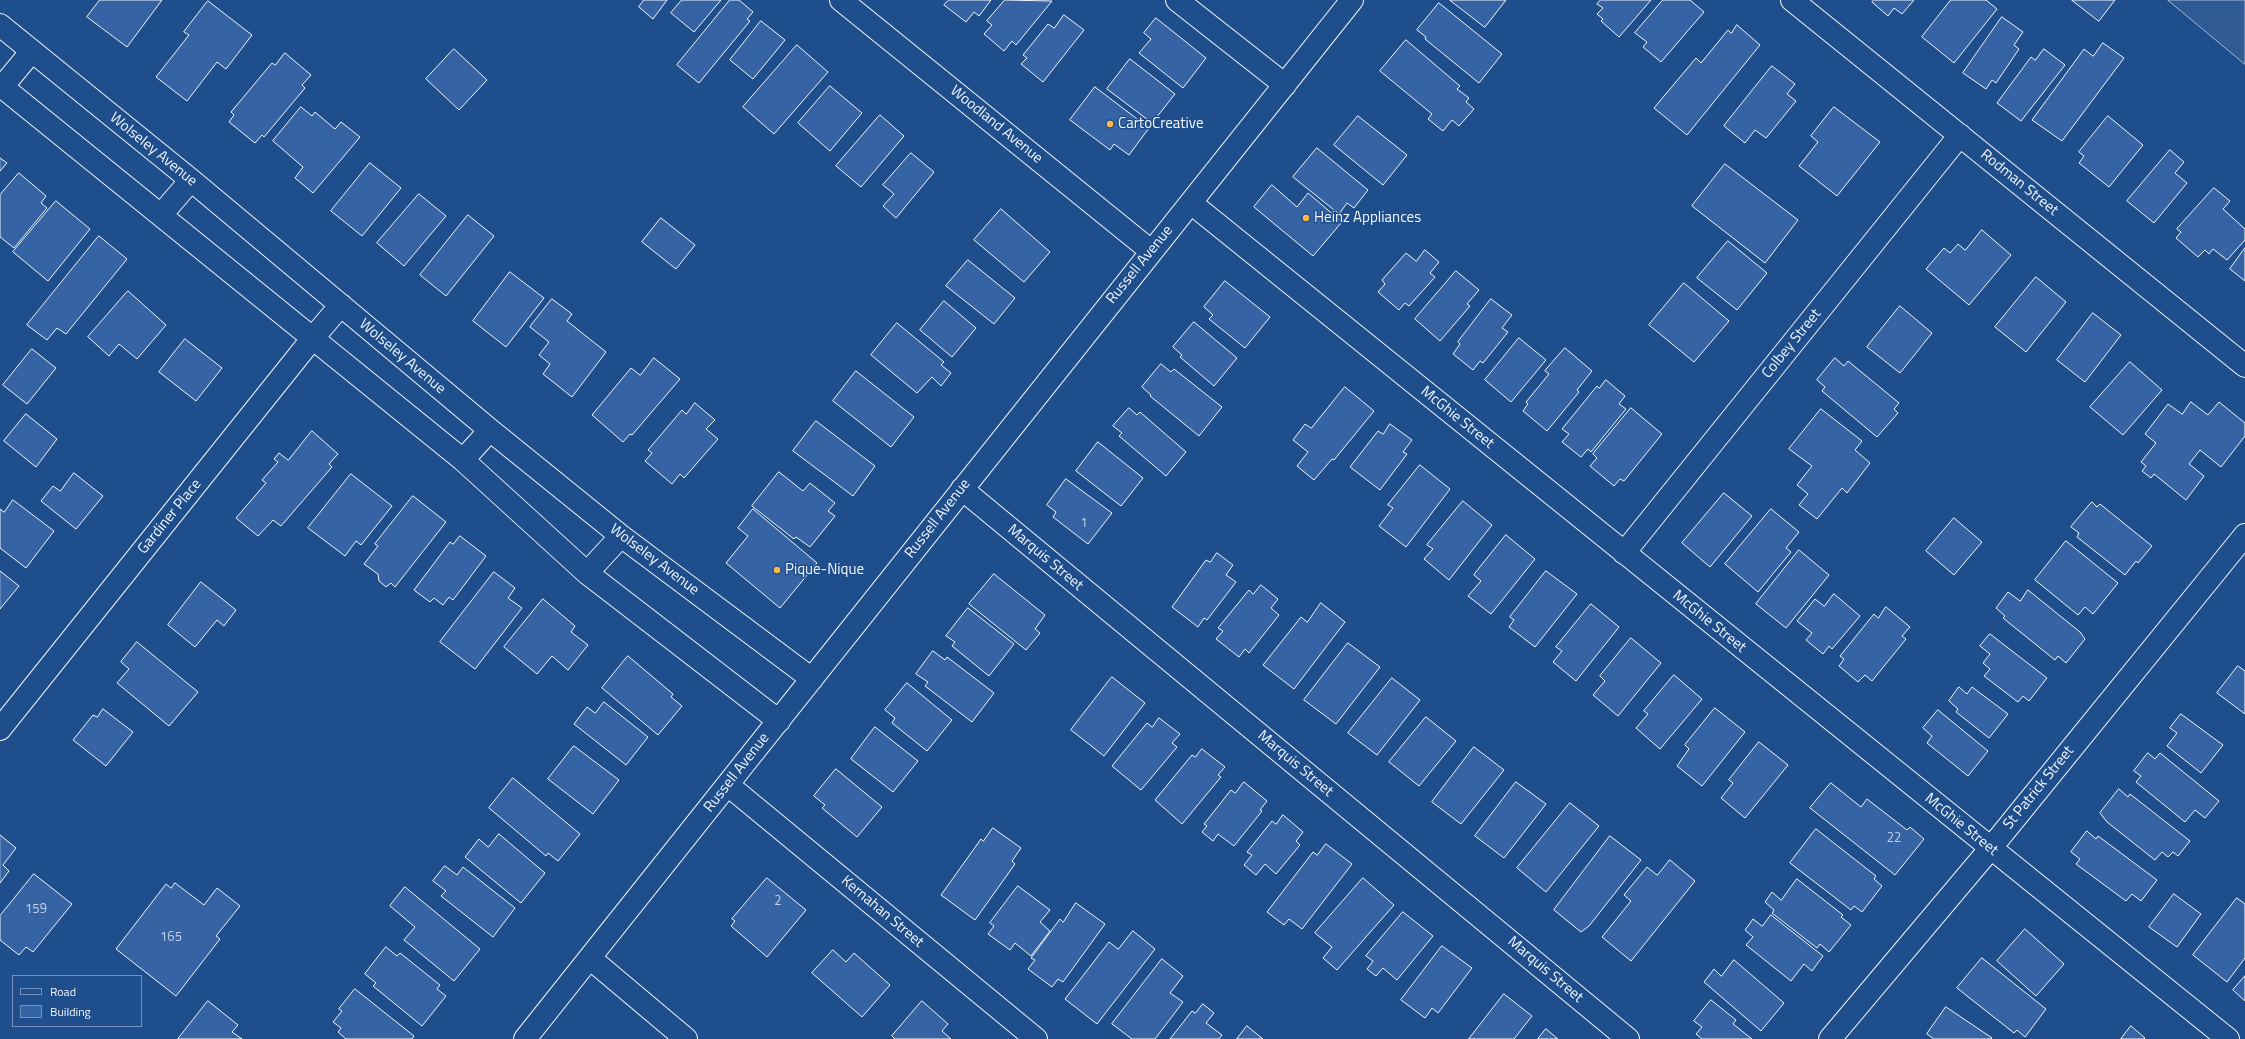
<!DOCTYPE html>
<html>
<head>
<meta charset="utf-8">
<style>
  body { margin:0 }
  #map { position:relative; width:2245px; height:1039px; overflow:hidden; background:#1f4e8c; font-family:"Titillium Web",sans-serif }
  canvas { display:block }
  .legend { position:absolute; left:12px; top:975px; width:130px; height:52px; box-sizing:border-box; background:#1f4e8c; border:1px solid #7391ba; margin:0; padding:5px 7px; list-style:none; font-size:12px; color:#f2f6ff }
  .legend li { display:flex; align-items:center; gap:8px; height:20px }
  .legend b { width:20px; border:1px solid #7391ba }
</style>
</head>
<body>
<div id="map">
<canvas width="2245" height="1039"></canvas>
<ul class="legend">
<li><b style="height:5px;background:#1f4e8c"></b>Road</li>
<li><b style="height:11px;background:#3563a3"></b>Building</li>
</ul>
</div>
<script>
const ctx = document.querySelector('canvas').getContext('2d');
ctx.lineJoin = 'round';
function fill(path, color) {
  ctx.fillStyle = color;
  ctx.fill(path, 'evenodd');
}
function stroke(path, color, width, dash) {
  ctx.strokeStyle = color;
  ctx.lineWidth = width;
  ctx.lineCap = dash ? 'butt' : 'round';
  ctx.setLineDash(dash || []);
  ctx.stroke(path);
}
function label(font, color, halo, rows, align = 'center') {
  ctx.font = font + ' "Titillium Web",sans-serif';
  ctx.lineWidth = 3;
  ctx.setLineDash([]);
  ctx.textBaseline = 'middle';
  ctx.strokeStyle = halo;
  ctx.fillStyle = color;
  for (const [text, x, y, turn = 0] of rows) {
    ctx.save();
    ctx.translate(x, y);
    ctx.rotate((+turn || 0) * Math.PI / 180);
    ctx.textAlign = isNaN(turn) ? turn : align;
    if (halo) ctx.strokeText(text, 0, 0);
    ctx.fillText(text, 0, 0);
    ctx.restore();
  }
}
const built = new Path2D(`
  M2168,0H2245V64Z`);
fill(built, '#305b95');
stroke(built, '#a8bbd7', 1);
const building = new Path2D(`
  M100,0H162L127,47L87,17Z
  M644,0H667L653,19L639,7Z
  M682,0H721L694,32L671,13Z
  M730,0H739L753,12L747,19L750,21L699,83L677,65Z
  M949,0H991L979,16L974,12L966,22L944,5Z
  M1005,0L1052,1L1016,45L1012,41L1004,51L984,34L992,25L987,21Z
  M1450,0H1506L1485,27Z
  M1601,0H1651L1619,37L1601,21L1603,19L1597,14L1603,8L1597,4Z
  M1663,0H1690L1704,12L1661,62L1643,47L1647,42L1635,33Z
  M1874,0H1914L1902,14L1894,8L1888,16L1872,2Z
  M1951,0H1986L1997,9L1954,63L1922,37Z
  M2072,0H2115L2099,21Z
  M208,1L252,35L226,69L217,62L187,101L156,77L189,35L184,32Z
  M1439,3L1502,54L1479,83L1425,39L1426,37L1417,30Z
  M1064,15L1084,30L1043,82L1021,64L1027,58L1023,55L1048,24L1054,28Z
  M2002,17L2023,32L2014,45L2019,49L1996,83L1992,80L1986,89L1963,73Z
  M1156,18L1206,58L1183,88L1139,53L1151,39L1144,33Z
  M761,21L785,40L753,79L730,60Z
  M1737,25L1760,45L1687,135L1654,108L1696,58L1701,63L1728,30L1731,33Z
  M1406,40L1460,86L1457,89L1469,98L1466,102L1474,109L1459,126L1452,120L1443,131L1428,119L1432,114L1380,71Z
  M2103,43L2124,58L2062,141L2032,120L2084,49L2093,56Z
  M797,45L828,72L774,134L743,107Z
  M454,49L487,80L459,110L426,79Z
  M2044,49L2065,65L2021,121L1997,103L2031,57L2035,60Z
  M285,53L311,75L302,85L305,88L264,137L262,135L255,143L229,122L234,115L231,112L272,63L275,65Z
  M1130,59L1175,94L1152,123L1107,89Z
  M1772,66L1795,84L1787,94L1796,101L1766,138L1755,130L1745,143L1724,126Z
  M830,86L862,113L830,151L798,123Z
  M1095,87L1149,128L1129,155L1114,144L1110,150L1070,120Z
  M301,107L312,116L315,112L335,129L341,122L360,137L313,193L295,178L303,167L273,141Z
  M1834,107L1880,142L1837,196L1799,166L1818,142L1811,136Z
  M880,115L904,136L861,187L836,166Z
  M1358,116L1407,155L1383,185L1334,145Z
  M2108,116L2143,145L2109,187L2079,163L2084,156L2079,152Z
  M1317,148L1368,190L1354,208L1347,203L1339,214L1293,177Z
  M2170,150L2184,162L2175,173L2187,183L2154,223L2127,201Z
  M911,153L934,172L896,218L883,206L894,194L883,185Z
  M0,158L7,163L0,171Z
  M370,163L401,188L362,236L331,211Z
  M1725,164L1798,220L1765,263L1692,206Z
  M19,173L46,196L41,203L47,208L14,248L0,237V195Z
  M1272,185L1297,207L1308,193L1342,222L1313,256L1254,207Z
  M2214,188L2230,201L2223,209L2245,229V240L2227,260L2213,249L2209,254L2205,250L2198,257L2176,238L2181,232L2177,229Z
  M419,194L446,216L404,266L377,243Z
  M56,201L90,229L48,281L13,252Z
  M1001,209L1050,252L1024,282L974,240Z
  M468,215L494,236L446,296L420,275Z
  M661,218L695,245L676,269L642,242Z
  M1982,230L2011,255L1969,305L1926,269L1944,248L1950,253L1958,244L1965,250Z
  M99,236L127,259L66,334L57,328L47,340L27,325Z
  M1728,241L1767,273L1737,310L1697,278Z
  M2245,248V281L2230,269Z
  M1425,250L1439,262L1430,273L1435,277L1409,306L1405,303L1399,310L1378,292L1385,284L1382,280L1406,253L1416,261Z
  M968,260L1015,298L994,324L946,286Z
  M1456,271L1479,290L1467,304L1470,306L1440,341L1415,319Z
  M510,272L544,298L506,347L473,321Z
  M2036,277L2066,302L2026,352L1995,327Z
  M1225,281L1270,317L1245,348L1209,319L1213,315L1204,307Z
  M1684,283L1729,321L1694,362L1649,325Z
  M128,291L166,325L137,359L119,344L109,356L88,337Z
  M552,299L572,314L567,321L606,352L572,397L543,374L550,364L539,355L549,342L530,327Z
  M1491,299L1512,315L1502,328L1508,332L1483,363L1480,361L1473,370L1453,354L1460,344L1458,342Z
  M944,301L976,328L952,357L920,330Z
  M1900,306L1932,333L1900,373L1867,347Z
  M2093,313L2121,335L2085,382L2057,360Z
  M1194,322L1237,358L1214,386L1180,357L1182,355L1173,347Z
  M897,323L944,362L941,365L951,373L941,386L932,377L917,393L871,355Z
  M1519,338L1546,360L1511,402L1485,380Z
  M185,339L222,368L196,401L159,372Z
  M1565,348L1592,371L1577,390L1579,392L1547,431L1523,411L1528,404L1526,402L1549,374L1545,371Z
  M32,349L56,368L27,404L3,385Z
  M654,358L680,379L632,435L630,434L623,442L592,415L631,368L640,375Z
  M1835,358L1844,366L1848,361L1899,403L1894,409L1898,413L1877,437L1822,391L1825,387L1817,380Z
  M2130,362L2162,390L2123,435L2090,407Z
  M1161,364L1171,372L1174,369L1222,407L1199,436L1150,396L1151,395L1142,387Z
  M856,371L914,417L891,447L833,401Z
  M1606,380L1625,396L1619,404L1626,409L1591,452L1588,449L1581,457L1562,442L1569,434L1562,429L1597,386L1599,388Z
  M1345,387L1374,411L1334,460L1332,459L1314,480L1297,466L1308,452L1293,440L1305,424L1311,428Z
  M2191,402L2208,415L2219,402L2245,423V436L2221,467L2200,450L2189,464L2204,476L2186,500L2154,474L2151,478L2142,471L2146,466L2141,462L2156,443L2145,434L2168,404L2182,414Z
  M695,403L715,420L706,429L718,439L684,478L680,474L672,484L645,461L652,453L648,450L682,410L686,414Z
  M1129,408L1137,415L1140,412L1186,452L1166,476L1119,436L1122,433L1113,426Z
  M1631,408L1662,434L1624,481L1620,479L1614,486L1590,466L1597,458L1593,454Z
  M1821,409L1862,441L1855,450L1870,463L1847,493L1842,488L1817,519L1799,505L1808,494L1797,485L1812,466L1789,449Z
  M26,414L57,439L36,467L4,441Z
  M816,421L875,466L853,496L793,451Z
  M1390,424L1412,440L1403,452L1407,454L1380,490L1350,467L1378,431L1383,434Z
  M312,431L338,454L329,464L332,467L281,526L273,520L258,536L236,518L266,483L262,480L278,462L274,459L279,453L288,460Z
  M1098,442L1143,478L1121,506L1076,471Z
  M1420,465L1450,489L1406,547L1379,526L1393,508L1388,505Z
  M779,472L803,491L810,483L835,503L828,511L835,516L810,547L796,537L794,539L752,506Z
  M74,473L103,496L76,529L41,501L53,486L60,491Z
  M351,474L392,506L361,545L356,541L345,556L308,528Z
  M1066,479L1112,513L1088,544L1053,517L1056,512L1047,505Z
  M1724,493L1752,516L1710,567L1682,543Z
  M413,496L446,522L395,587L391,583L386,587L379,581L378,574L364,564L378,546L375,544Z
  M13,500L54,531L26,568L0,548V509L4,512Z
  M1463,501L1492,525L1449,580L1424,559L1433,549L1427,545Z
  M2092,502L2097,507L2100,504L2152,546L2138,563L2136,561L2125,575L2077,537L2079,533L2071,527Z
  M753,509L817,563L780,608L726,563L748,536L738,528Z
  M1771,509L1799,532L1786,548L1791,552L1758,592L1725,564Z
  M1954,518L1982,542L1954,575L1926,551Z
  M1506,535L1535,559L1491,614L1468,596L1481,581L1474,575Z
  M460,536L486,556L453,600L449,597L443,605L434,598L430,602L414,590L450,542L453,544Z
  M2066,541L2118,583L2093,614L2085,607L2078,615L2035,580Z
  M1799,550L1829,575L1786,628L1756,604Z
  M1217,553L1233,565L1226,575L1236,582L1207,620L1204,618L1198,627L1172,607L1206,560L1210,562Z
  M0,571L19,586L0,609Z
  M1546,571L1577,594L1535,647L1509,627L1514,620L1510,617Z
  M494,572L515,588L508,598L522,608L475,669L440,642Z
  M994,574L1045,615L1035,629L1040,633L1026,650L969,604Z
  M201,582L236,610L224,626L217,620L195,647L168,625Z
  M1261,585L1278,599L1271,608L1279,615L1249,653L1245,649L1239,657L1216,639L1223,631L1218,628L1249,590L1253,594Z
  M2028,590L2080,632L2085,639L2066,663L2058,656L2055,660L2003,618L2005,616L1996,608L2008,592L2020,601Z
  M1834,594L1860,616L1832,649L1829,646L1823,654L1806,640L1812,633L1797,621L1815,599L1824,606Z
  M543,599L575,626L571,632L588,645L568,670L552,656L537,674L504,647Z
  M1321,603L1345,622L1294,689L1263,665L1301,617L1307,622Z
  M1591,604L1619,627L1576,681L1553,662L1562,651L1556,647Z
  M1886,607L1910,627L1902,636L1906,639L1872,681L1865,675L1858,682L1839,666L1844,659L1840,656L1874,614L1878,618Z
  M968,608L1014,644L989,676L952,646L955,642L946,636Z
  M1990,634L2047,678L2029,701L2023,696L2018,702L1984,676L1990,669L1983,663L1990,654L1980,646Z
  M1631,638L1661,663L1618,716L1593,695L1605,681L1600,676Z
  M137,642L198,692L169,726L117,683L129,669L121,662Z
  M1348,643L1380,667L1336,724L1304,700Z
  M933,651L945,660L947,657L994,693L972,722L925,686L928,682L916,674Z
  M628,656L673,694L671,697L682,706L658,735L602,688Z
  M2238,666L2245,671V714L2217,693Z
  M1674,675L1702,699L1660,749L1636,728L1648,714L1644,711Z
  M1112,677L1145,703L1104,756L1071,730Z
  M1392,678L1420,700L1377,755L1348,733Z
  M907,683L952,720L927,751L892,723L895,718L885,710Z
  M1959,687L1967,694L1972,687L2008,714L1989,738L1956,712L1958,709L1949,701Z
  M604,702L648,737L626,765L574,724L587,707L595,713Z
  M1715,708L1745,732L1702,786L1677,766L1689,749L1685,745Z
  M103,709L133,732L106,766L73,740L93,715L97,717Z
  M1938,710L1988,751L1968,776L1927,743L1932,736L1923,728Z
  M2181,714L2223,745L2201,773L2167,746L2177,733L2170,728Z
  M1426,717L1456,741L1419,786L1389,762Z
  M1159,718L1180,734L1172,743L1177,747L1141,790L1112,766L1147,723L1152,727Z
  M875,727L918,761L893,792L851,759Z
  M1759,742L1788,765L1745,818L1721,798L1733,783L1729,780Z
  M574,746L619,780L593,814L548,779Z
  M1474,747L1504,770L1461,824L1432,802Z
  M1202,749L1225,767L1218,775L1221,777L1182,824L1155,800L1192,755L1195,757Z
  M2148,753L2155,759L2160,753L2219,801L2205,818L2195,810L2185,822L2136,782L2141,776L2134,771Z
  M836,769L882,807L857,837L822,808L825,805L814,796Z
  M513,778L580,834L558,861L548,853L546,856L489,808Z
  M1244,782L1267,801L1260,810L1262,811L1234,846L1218,834L1213,841L1202,832L1207,826L1204,824L1231,790L1235,793Z
  M1516,782L1546,804L1504,858L1475,836Z
  M1831,783L1861,807L1867,799L1907,830L1910,827L1924,839L1895,875L1810,808Z
  M2119,789L2128,797L2130,794L2190,841L2178,856L2173,852L2168,857L2162,852L2155,860L2107,822L2100,813Z
  M1570,803L1599,826L1546,892L1517,868Z
  M1283,815L1303,832L1296,841L1300,845L1276,874L1265,864L1256,875L1244,865L1252,855L1247,852L1272,821L1276,824Z
  M993,828L1021,848L1012,861L1015,864L975,920L941,895L981,839L983,841Z
  M1816,829L1876,876L1874,879L1882,886L1862,912L1854,906L1851,910L1790,863Z
  M2087,831L2096,839L2098,836L2157,880L2141,901L2132,894L2126,901L2076,864L2080,859L2071,852Z
  M499,834L545,873L521,903L465,857L479,839L488,847Z
  M0,835L16,848L3,865L9,871L0,883Z
  M1610,836L1641,860L1589,926L1581,932L1554,910Z
  M1326,844L1352,864L1302,929L1289,919L1284,925L1267,912L1313,852L1317,855Z
  M1670,860L1695,881L1631,961L1602,937L1631,901L1624,895L1647,867L1657,875Z
  M445,866L457,875L463,867L515,908L493,937L441,896L446,891L433,881Z
  M34,874L72,904L33,952L26,947L19,955L0,940V916Z
  M767,878L806,910L767,957L731,926L735,921L732,919Z
  M1363,878L1394,905L1337,970L1323,958L1332,947L1315,933Z
  M1797,879L1843,915L1841,917L1851,925L1829,952L1820,944L1817,948L1772,913L1774,910L1765,902L1772,892L1781,900Z
  M175,883L204,905L217,888L240,906L216,936L220,939L176,996L116,949L166,884L171,888Z
  M1018,886L1050,910L1040,922L1050,931L1031,956L1015,943L1010,950L988,934L994,926L990,923Z
  M405,887L480,949L454,981L404,940L415,927L390,906Z
  M2174,894L2201,914L2177,947L2149,927Z
  M2237,898L2245,904V958L2227,982L2193,955Z
  M1076,903L1105,924L1063,982L1058,979L1052,987L1028,969L1035,960L1031,958L1060,919L1063,922Z
  M1403,912L1433,936L1397,980L1383,968L1376,976L1367,969L1373,961L1366,956Z
  M1771,915L1823,956L1812,971L1804,964L1791,981L1746,945L1753,937L1745,930L1753,919L1762,926Z
  M2025,929L2064,964L2036,996L1997,961Z
  M1133,931L1155,949L1097,1024L1065,999L1109,942L1118,949Z
  M1442,946L1472,968L1438,1013L1432,1008L1425,1018L1401,1000Z
  M386,947L397,956L400,953L440,985L437,989L446,996L422,1026L373,986L376,983L365,974Z
  M833,950L846,962L854,953L890,985L862,1017L812,973Z
  M1982,958L2046,1009L2025,1037L2017,1030L2014,1033L1957,988Z
  M1162,959L1183,976L1170,993L1183,1002L1155,1039H1132L1112,1024Z
  M1734,960L1784,1003L1761,1031L1704,982L1714,969L1721,976Z
  M2245,976V1001L2233,990Z
  M355,989L414,1036L412,1039H346L338,1032L341,1028L333,1022L342,1011L339,1009Z
  M1504,994L1532,1016L1514,1039H1469Z
  M1711,1000L1736,1020L1733,1024L1752,1039H1702L1696,1034L1702,1027L1694,1021Z
  M208,1001L238,1025L232,1032L242,1039H178Z
  M922,1001L948,1024L942,1031L951,1039H895L892,1036Z
  M1203,1004L1214,1013L1206,1023L1222,1035L1219,1039H1170L1192,1011L1195,1013Z
  M1946,1007L1992,1038L1991,1039H1934L1927,1034Z
  M1247,1026L1263,1039H1237Z
  M2131,1026L2145,1038L2144,1039H2121Z
  M1546,1029L1558,1039H1538Z`);
fill(building, '#3563a3');
stroke(building, '#f2f6ff', 1);
const minor = new Path2D(`
  M841,0L1151,251
  M1177,0L1285,85
  M1792,0L2245,366
  M0,25L191,180L490,430L621,536L812,679
  M0,85L463,460L587,573L779,721
  M2,87L32,51
  M1191,203L2228,1039
  M161,215L191,180
  M463,460L490,430
  M962,489L1628,1039
  M1624,553L1960,135
  M587,573L621,536
  M0,729L312,339L341,305
  M728,785L1036,1039
  M591,959L686,1039
  M525,1039L1352,0
  M1830,1039L1990,849L2245,535`);
stroke(minor, '#f2f6ff', 24);
stroke(minor, '#1f4e8c', 22);
for (const [x, y, r, color] of [
  [1110,124,4,"#ffb74d"],
  [1306,218,4,"#ffb74d"],
  [777,570,4,"#ffb74d"]
]) {
  const dot = new Path2D();
  dot.arc(x, y, r, 0, 2 * Math.PI);
  ctx.fillStyle = color;
  ctx.fill(dot);
  stroke(dot, '#1f4e8c', 1.5);
}
label('13px', '#c3d1e8', null, [
  ["1",1084,524],
  ["22",1894,839],
  ["2",778,902],
  ["159",36,910],
  ["165",171,938]
]);
label('15px', '#f2f6ff', '#1f4e8c', [
  ["CartoCreative",1118,124],
  ["Heinz Appliances",1314,218],
  ["Pique-Nique",785,570]
], 'left');
label('15px', '#f2f6ff', '#1f4e8c', [
  ["Woodland Avenue",996,125,39],
  ["Wolseley Avenue",153,150,39],
  ["Rodman Street",2019,183,39],
  ["Russell Avenue",1140,265,-51],
  ["Colbey Street",1792,344,-51],
  ["Wolseley Avenue",402,357,40],
  ["McGhie Street",1457,418,39],
  ["Gardiner Place",170,517,-51],
  ["Russell Avenue",938,519,-52],
  ["Marquis Street",1045,558,40],
  ["Wolseley Avenue",654,560,37],
  ["McGhie Street",1709,622,39],
  ["Marquis Street",1295,764,40],
  ["Russell Avenue",737,773,-52],
  ["St Patrick Street",2039,788,-51],
  ["McGhie Street",1961,825,39],
  ["Kernahan Street",882,912,40],
  ["Marquis Street",1545,970,40]
]);
</script>
</body>
</html>
